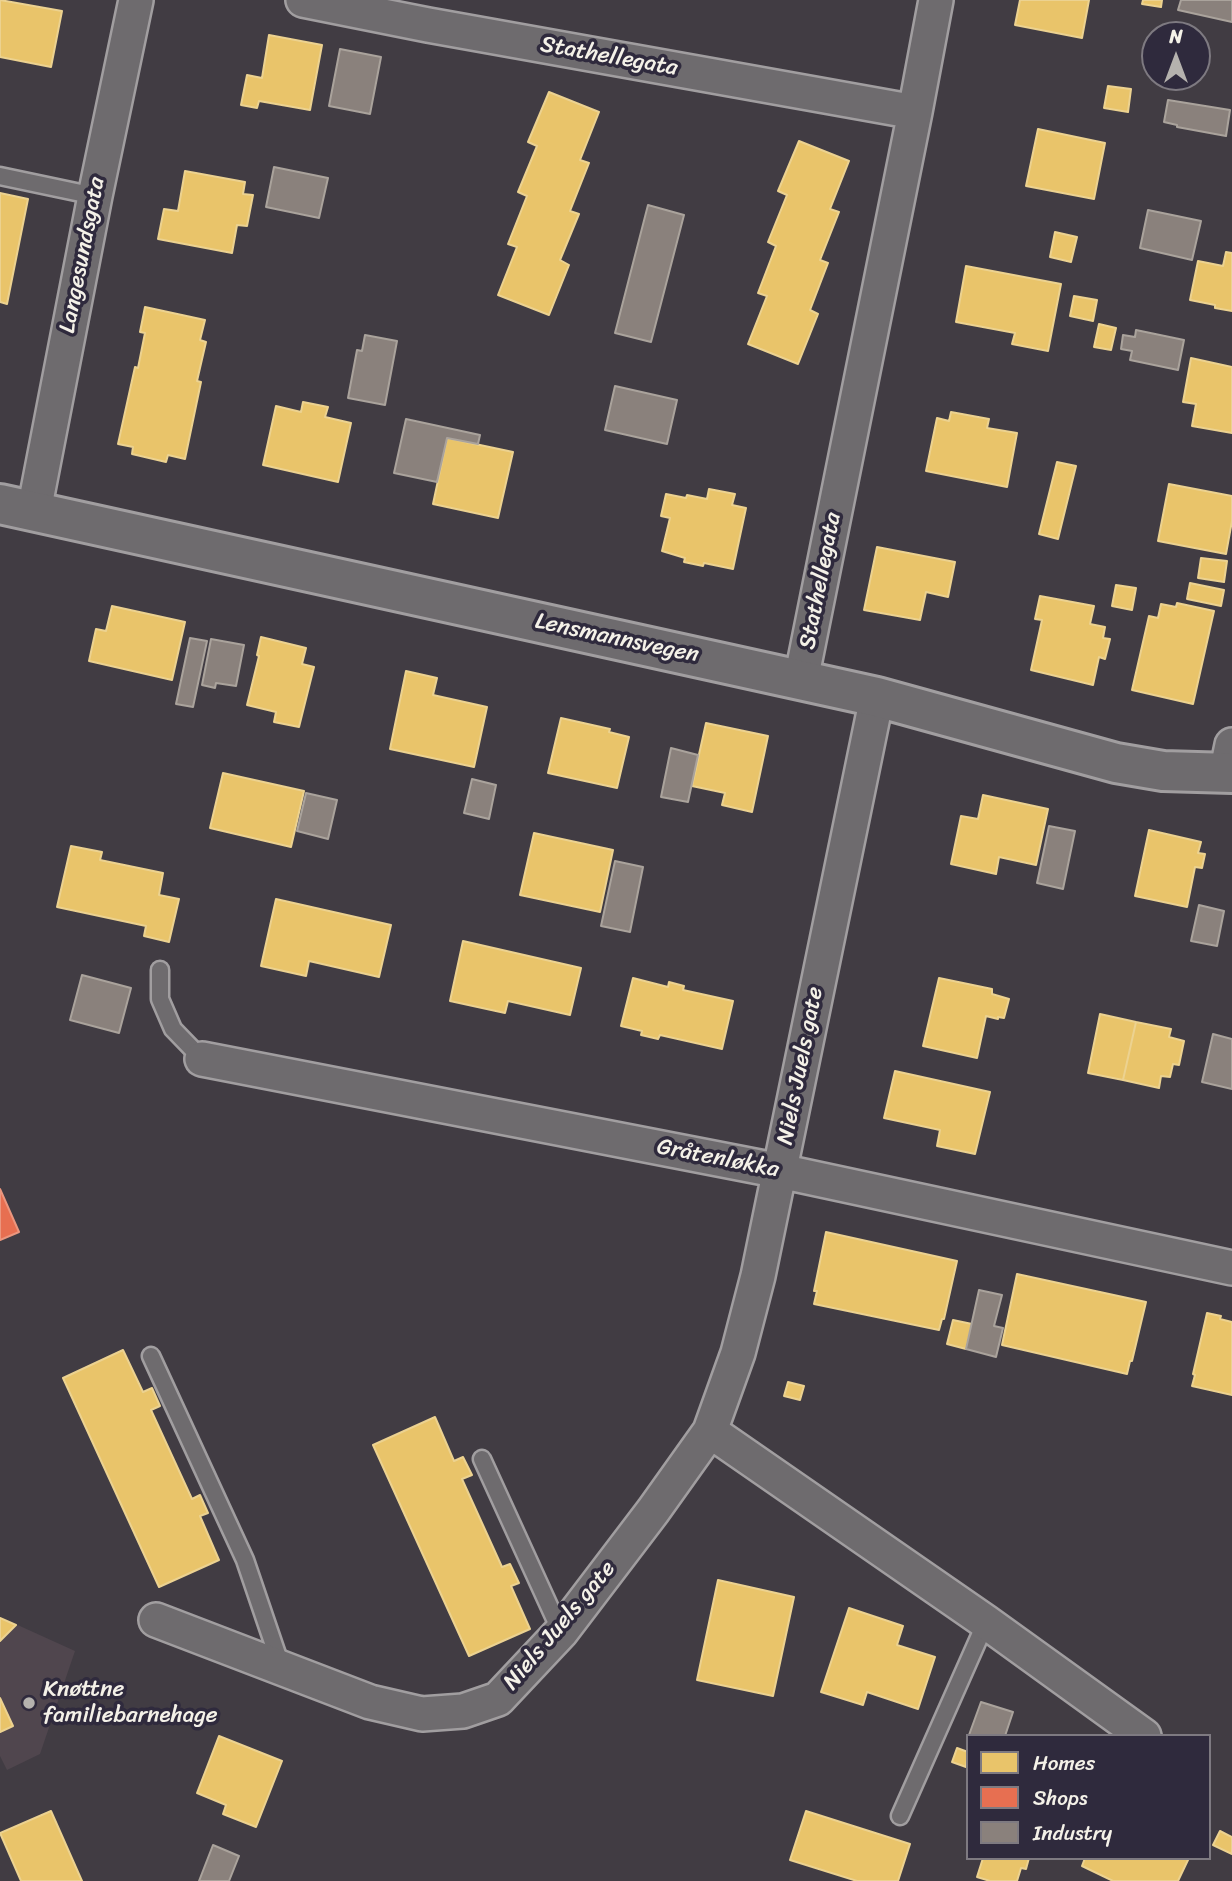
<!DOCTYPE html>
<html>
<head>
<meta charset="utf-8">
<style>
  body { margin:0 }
  #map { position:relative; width:1232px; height:1881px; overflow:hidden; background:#413c43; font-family:Sriracha,sans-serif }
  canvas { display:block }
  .legend { position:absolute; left:966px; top:1734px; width:245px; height:126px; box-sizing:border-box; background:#2f2a3d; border:2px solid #7e7a81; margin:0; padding:9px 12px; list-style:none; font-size:21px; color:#f4f1e8 }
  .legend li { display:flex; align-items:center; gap:14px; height:35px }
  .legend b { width:35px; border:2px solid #7e7a81 }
  .north { position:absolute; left:1141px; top:21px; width:70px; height:70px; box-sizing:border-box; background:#2f2a3d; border:2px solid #7e7a81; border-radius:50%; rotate:0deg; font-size:19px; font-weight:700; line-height:28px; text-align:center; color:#f4f1e8 }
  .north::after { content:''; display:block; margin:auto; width:24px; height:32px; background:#b5b2ae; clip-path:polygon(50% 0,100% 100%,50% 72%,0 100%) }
</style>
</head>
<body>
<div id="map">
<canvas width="1232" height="1881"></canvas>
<ul class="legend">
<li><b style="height:19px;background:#e9c46a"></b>Homes</li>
<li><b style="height:19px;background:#e76f51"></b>Shops</li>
<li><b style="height:19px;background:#8a817c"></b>Industry</li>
</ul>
<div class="north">N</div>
</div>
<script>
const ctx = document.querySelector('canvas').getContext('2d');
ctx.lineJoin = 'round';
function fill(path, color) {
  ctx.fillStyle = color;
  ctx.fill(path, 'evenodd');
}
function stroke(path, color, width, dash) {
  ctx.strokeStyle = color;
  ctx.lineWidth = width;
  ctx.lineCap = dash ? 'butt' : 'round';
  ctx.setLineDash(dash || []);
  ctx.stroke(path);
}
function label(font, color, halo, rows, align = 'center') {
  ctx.font = font + ' Sriracha,sans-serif';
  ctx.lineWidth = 7;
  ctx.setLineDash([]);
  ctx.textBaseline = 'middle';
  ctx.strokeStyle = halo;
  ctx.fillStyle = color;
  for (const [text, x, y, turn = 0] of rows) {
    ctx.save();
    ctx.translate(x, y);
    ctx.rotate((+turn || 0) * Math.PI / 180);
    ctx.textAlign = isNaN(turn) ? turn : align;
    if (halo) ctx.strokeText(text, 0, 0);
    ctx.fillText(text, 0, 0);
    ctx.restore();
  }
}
fill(new Path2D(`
  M0,1617L75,1651L40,1754L7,1770L0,1756Z`), '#50464e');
const homes = new Path2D(`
  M0,0L62,11L51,67L0,57Z
  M1020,0H1089L1082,38L1015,25Z
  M1143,0H1162L1161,7L1142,4Z
  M269,35L322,45L310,110L259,101L257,108L241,105L247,75L262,78Z
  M1108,86L1131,89L1128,112L1104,108Z
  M549,92L599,112L580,160L589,163L570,211L579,214L560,260L569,265L549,315L498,295L517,247L508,244L527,196L518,192L537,146L528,142Z
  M1038,129L1105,143L1094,199L1026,186Z
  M799,141L849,161L830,209L839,212L820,260L828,263L810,310L818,314L798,364L748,344L767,296L758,293L776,246L768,242L787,195L778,191Z
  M185,171L245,182L243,194L253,195L247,226L237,225L232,253L158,239L164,209L178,211Z
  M0,193L28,199L7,304L0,302Z
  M1055,232L1077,237L1071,262L1050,257Z
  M1226,252L1232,253V311L1215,308V305L1190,300L1198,261L1223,266Z
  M966,266L1061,284L1048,351L1012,344L1015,333L956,322Z
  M1074,296L1097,300L1093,321L1070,316Z
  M145,307L205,320L200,340L206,342L197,381L201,382L185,459L168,455L166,462L132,454L133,447L118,444L135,367L138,368L145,333L140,332Z
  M1099,324L1116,328L1111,350L1094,347Z
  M1191,358L1232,367V433L1192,426L1196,404L1183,402Z
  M303,402L328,407L325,417L351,423L338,482L263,465L276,406L301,412Z
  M951,412L989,419L987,428L1017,433L1007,487L926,471L937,418L949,421Z
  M447,438L513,452L498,518L433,504Z
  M1057,462L1076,466L1058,539L1039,534Z
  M1169,484L1232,496V521L1226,554L1158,541Z
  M709,489L735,494L732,505L746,508L733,569L704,563L703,566L684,562L685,558L662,551L670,518L661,516L666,494L686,498L687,495L707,499Z
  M877,547L955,562L948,597L926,592L920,620L864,610Z
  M1201,558L1227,561L1224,582L1198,578Z
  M1190,583L1224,590L1221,606L1187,599Z
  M1116,585L1136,588L1132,610L1112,606Z
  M1040,596L1094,606L1090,624L1105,627L1103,638L1110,639L1105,659L1099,657L1093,685L1031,670L1042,620L1035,619Z
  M1177,603L1214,611L1193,704L1132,690L1149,616L1158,618L1161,604L1176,607Z
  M112,606L185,622L172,680L89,661L96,629L106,631Z
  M261,637L306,648L302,664L314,667L299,727L274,722L276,712L247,705L259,656L257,655Z
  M406,671L437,678L433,695L487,707L474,767L390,749Z
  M561,718L610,729L609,732L629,737L617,788L548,773Z
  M706,723L768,736L752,812L722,805L725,793L692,786Z
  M223,773L304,791L291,847L210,828Z
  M983,795L1048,809L1036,865L999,857L996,874L951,864L961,816L978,819Z
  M1149,830L1201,842L1198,853L1205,854L1202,868L1195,867L1187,907L1135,896Z
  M534,833L613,850L600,912L520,895Z
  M71,846L102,852L100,860L163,873L159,895L179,899L169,942L144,936L146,926L57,907Z
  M276,899L391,925L379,977L309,961L306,976L261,966Z
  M463,941L581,968L570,1015L508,1001L505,1013L450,1001Z
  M633,978L668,987L669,982L684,986L683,990L733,1001L722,1049L660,1035L658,1039L641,1035L642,1031L621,1026Z
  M939,978L992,989V994L1009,999L1004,1018L998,1017V1019L986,1016L977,1058L923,1046Z
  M1100,1014L1136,1022L1123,1080L1088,1073Z
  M1136,1022L1171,1029L1169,1037L1184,1041L1179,1065L1173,1064L1170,1077L1161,1076L1159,1088L1123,1080Z
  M895,1071L990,1092L975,1154L937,1146L940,1130L884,1118Z
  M826,1232L957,1261L944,1319H942L939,1330L814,1304L817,1291H814Z
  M1017,1274L1146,1302L1132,1361H1130L1127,1374L1002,1345Z
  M1207,1313L1221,1316L1220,1319L1232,1322V1395L1192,1386L1195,1375L1193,1374Z
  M953,1320L972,1324L966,1349L947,1344Z
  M123,1350L143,1392L152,1388L160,1406L151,1410L192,1499L200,1495L208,1513L200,1516L219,1560L159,1587L63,1378Z
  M788,1382L804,1386L800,1400L784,1396Z
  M435,1417L454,1461L463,1457L472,1475L462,1479L502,1567L510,1564L519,1583L511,1586L530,1629L469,1656L373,1445Z
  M718,1580L794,1597L773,1696L697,1680Z
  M849,1608L903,1626L897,1645L935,1657L918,1709L867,1692L863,1705L821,1692Z
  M0,1618L16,1625L0,1641Z
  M0,1698L13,1726L0,1732Z
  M219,1736L282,1761L256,1827L223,1814L226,1805L197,1793Z
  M957,1748L968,1752L966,1767L952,1762Z
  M51,1811L82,1881H21L0,1833Z
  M806,1811L910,1844L898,1881H857L790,1860Z
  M1220,1831L1232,1837V1854L1213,1845Z
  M983,1858H1029L1026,1869L1021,1868L1017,1881H990L977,1877Z
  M1085,1858H1185L1188,1860L1178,1881H1113L1082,1866Z`);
fill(homes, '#e9c46a');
stroke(homes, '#ecd290', 2);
const shops = new Path2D(`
  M0,1189L19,1232L0,1240Z`);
fill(shops, '#e76f51');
stroke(shops, '#eb967e', 2);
const industry = new Path2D(`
  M1181,0H1232V22L1178,10Z
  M340,49L381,57L370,114L329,106Z
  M1168,100L1230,110L1226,136L1177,127V125L1164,122Z
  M274,167L328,178L319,218L266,207Z
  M648,205L684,215L651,342L615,333Z
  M1148,210L1201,221L1192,260L1140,248Z
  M1136,330L1184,340L1178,370L1130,360L1132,351L1121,349L1123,335L1135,337Z
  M365,335L397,341L385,405L348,398L357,350L362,351Z
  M615,386L677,400L667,444L605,430Z
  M406,419L480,435L478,444L447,438L437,482L394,473Z
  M190,638L207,641L193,707L176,704Z
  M211,639L244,645L236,686L216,683L215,688L202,685Z
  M671,748L698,755L688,802L661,797Z
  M472,779L496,785L489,819L464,813Z
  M306,793L337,800L328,839L297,831Z
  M1049,826L1075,831L1063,889L1037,883Z
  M615,861L643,867L630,932L601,926Z
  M1199,905L1224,911L1217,946L1191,941Z
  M82,975L131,988L119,1033L70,1020Z
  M1213,1034L1232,1039V1089L1202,1082Z
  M979,1290L1002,1295L994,1326L1003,1328L996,1357L966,1349Z
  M981,1702L1013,1712L1005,1736L969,1735Z
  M213,1845L239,1856L229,1881H199Z`);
fill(industry, '#8a817c');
stroke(industry, '#aaa39c', 2);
const service = new Path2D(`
  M0,176L95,196
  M160,970V999L173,1029L202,1059
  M151,1356L245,1560L281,1666
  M482,1459L561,1632
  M900,1816L986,1622`);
const minor = new Path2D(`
  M303,0L428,25L915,112
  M34,511L95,196L136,0
  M801,680L915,112L936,0
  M1226,774L1232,745
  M202,1059L780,1171L1232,1268
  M710,1431L986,1622L1144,1736
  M156,1620L370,1702L422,1714L463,1711L498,1699L561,1632L653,1511L710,1431L738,1353L758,1276L877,697`);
const tertiary = new Path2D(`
  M0,504L877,697L1116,763L1163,771L1232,773`);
stroke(service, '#a19ea0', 21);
stroke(minor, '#a19ea0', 38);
stroke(tertiary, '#a19ea0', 44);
stroke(service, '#6e6b6e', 16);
stroke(minor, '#6e6b6e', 33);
stroke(tertiary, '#6e6b6e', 38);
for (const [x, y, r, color] of [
  [29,1703,7,"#b5b2ae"]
]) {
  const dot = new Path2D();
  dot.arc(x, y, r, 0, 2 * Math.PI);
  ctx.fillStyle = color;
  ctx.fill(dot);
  stroke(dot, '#2f2a3d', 2.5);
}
label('23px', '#f4f1e8', '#2f2a3d', [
  ["Stathellegata",609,57,10],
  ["Langesundsgata",83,255,-79],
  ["Stathellegata",821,581,-79],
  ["Lensmannsvegen",617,639,12],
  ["Niels Juels gate",801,1066,-79],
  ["Gråtenløkka",718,1159,11],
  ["Niels Juels gate",560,1626,-50]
]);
label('23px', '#f4f1e8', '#2f2a3d', [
  ["Knøttne",43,1690],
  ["familiebarnehage",43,1716]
], 'left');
</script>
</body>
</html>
